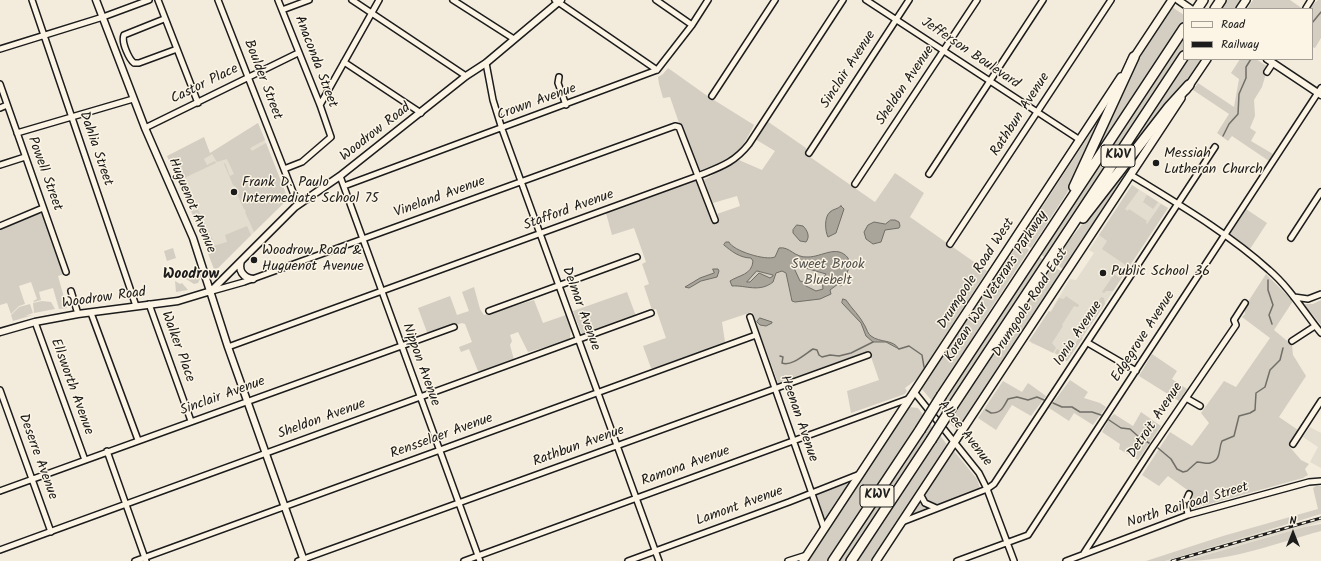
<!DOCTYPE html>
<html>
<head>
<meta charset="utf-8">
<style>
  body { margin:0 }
  #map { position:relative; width:1321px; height:561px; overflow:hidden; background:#f3ecdd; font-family:Kalam,sans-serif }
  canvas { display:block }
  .legend { position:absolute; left:1183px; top:8px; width:130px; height:52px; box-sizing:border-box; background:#fcf5e5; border:1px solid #a29e95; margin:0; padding:5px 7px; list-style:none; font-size:12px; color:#1c1c1c }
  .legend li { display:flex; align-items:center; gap:8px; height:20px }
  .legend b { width:20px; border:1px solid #a29e95 }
  .north { position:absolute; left:1273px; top:513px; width:40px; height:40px; -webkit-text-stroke:3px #fcf5e5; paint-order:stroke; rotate:0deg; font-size:11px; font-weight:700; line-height:16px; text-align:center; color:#1c1c1c }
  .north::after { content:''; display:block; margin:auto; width:14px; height:18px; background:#1c1c1c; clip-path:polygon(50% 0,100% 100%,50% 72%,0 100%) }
</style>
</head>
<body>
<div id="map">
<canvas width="1321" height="561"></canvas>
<ul class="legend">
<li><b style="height:5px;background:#fcf5e5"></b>Road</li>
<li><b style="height:5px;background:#1c1c1c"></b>Railway</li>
</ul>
<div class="north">N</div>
</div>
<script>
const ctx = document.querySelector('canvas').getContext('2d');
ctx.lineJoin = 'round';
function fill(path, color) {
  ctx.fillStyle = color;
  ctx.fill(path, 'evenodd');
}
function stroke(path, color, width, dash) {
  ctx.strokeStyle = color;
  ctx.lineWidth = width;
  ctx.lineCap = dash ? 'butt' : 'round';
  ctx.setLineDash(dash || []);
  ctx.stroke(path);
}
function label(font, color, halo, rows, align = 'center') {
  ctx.font = font + ' Kalam,sans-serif';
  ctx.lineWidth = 3;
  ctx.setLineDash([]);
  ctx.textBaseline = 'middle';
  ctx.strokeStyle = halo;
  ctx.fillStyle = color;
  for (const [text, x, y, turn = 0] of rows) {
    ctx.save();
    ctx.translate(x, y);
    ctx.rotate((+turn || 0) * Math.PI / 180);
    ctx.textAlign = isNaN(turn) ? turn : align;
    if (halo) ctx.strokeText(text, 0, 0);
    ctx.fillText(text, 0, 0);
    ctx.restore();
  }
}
fill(new Path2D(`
  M258,123L288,199L218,268L214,269L200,232L175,176Z
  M1132,185L1168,208L1067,361L1049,350L1031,343L1070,279L1076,280L1094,253L1089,250Z
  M1310,427L1321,433V468L1310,462L1318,447L1303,437Z
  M1321,517V522L1185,561H1165L1258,533Z`), '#e3ddcf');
fill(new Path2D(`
  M1226,0H1242L1236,9H1220Z
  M1253,0H1290L1303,9H1247Z
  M1318,0H1321V38L1315,48L1312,47V9H1308Z
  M1172,7L1184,15V21L1087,168L1127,78Z
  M1184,35V50L1047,259L1040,254Z
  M1188,59H1203L1185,84L1110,177Z
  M1240,59H1256L1268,67L1262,87L1254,100L1255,116L1250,128L1256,132L1251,141L1273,154L1269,161L1232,136L1228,141L1217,133L1229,114L1193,90L1198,83L1234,107L1239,79L1231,73Z
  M668,68L706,95L754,125C739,155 733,159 703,171L700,170L678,120L670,97L663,98L659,84L658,77L663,74Z
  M1114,97L1074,182L1031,248L1020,241Z
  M767,121L806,148L810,157L875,202L895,173L924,193L910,217L987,271L917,379L905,388L907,391L905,394L851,413L847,391L879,380L869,351L778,383L752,312L722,322L725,342L723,344L655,369L651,368L643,346L666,338L656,309L652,310L644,286L649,284L642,264L646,262L634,228L612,235L606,213L695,179L697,180L712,223L719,220L717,214L740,206L737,196L713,203L704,180L739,160L762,170L775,151L755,139Z
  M258,123L265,140L250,148L252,151L266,143L288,199L254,232L245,212L246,211L244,209L234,188L236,187L233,185L224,164L225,163L230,176L234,174L227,159L217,162L212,154L204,159L207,165L215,161L216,163L178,181L167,156L204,137L210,153Z
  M1155,133L1063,269L1054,263L1068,242Z
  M186,181L194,201L190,199L188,205L179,184Z
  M1132,185L1139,190L1125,209L1128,211L1129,209L1147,221L1146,223L1147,224L1161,204L1168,208L1113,291H1106L1104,293L1102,292L1114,274L1119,278L1127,266L1102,249L1107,241L1099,235Z
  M1147,195L1158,202L1153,209L1143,202Z
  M197,207L206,226L199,229L190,208L195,211Z
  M1246,209L1267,223L1250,249L1230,234Z
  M36,214H41L45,217L64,274L58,276L67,308L59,309L53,288L39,292L41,300L34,302L33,301L37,299L31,282L19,286L25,304L19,306L11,314L7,303L0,305V229Z
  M247,226L251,235L218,268L214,269L206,248L227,242L225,235Z
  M207,229L213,240L206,244L200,232Z
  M1019,243L1029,250L983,321L933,402L921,388Z
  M173,248L176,258L167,261L164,251Z
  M1038,256L1045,261L944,415L938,408Z
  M1052,266L1063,272L958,432L948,421L1039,285H1042Z
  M197,273L200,279L198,283L194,284L186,279V276Z
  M1266,274L1293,301L1274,330L1292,345L1293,355L1306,376L1279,417L1298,430L1289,446L1301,460L1309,464L1305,469L1308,475L1303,478L1195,508L1191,504L1193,494L1168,476L1159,486L1142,475L1170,432L1192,446L1209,423L1201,413L1224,381L1236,387L1270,338L1242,317L1245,314L1244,308Z
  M175,281L180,284L182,283L188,290L176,292Z
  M474,287L480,309L484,315L534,300L543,323L566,315L571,327L570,338L567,341L528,352L518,332L510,335L512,341L510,345L514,360L486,371H478L469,349L461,352L459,347L472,342L465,324L462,323L428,335L418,308L450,296L457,315L469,311L462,292Z
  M627,292L636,316L582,335L573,311Z
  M1066,296L1079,305L1078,307L1074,306L1062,325L1063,326L1052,343L1056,348L1053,353L1029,341L1049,311L1051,312L1059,298L1064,299Z
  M1101,297L1104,298L1105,304L1083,336L1081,335L1092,317L1089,315Z
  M1321,300V325L1304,304H1313Z
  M42,301L51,302L55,309L34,313L33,303Z
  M30,304L33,313L25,316L33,315L13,321L11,315L19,307Z
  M1080,336L1083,338L1067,361L1055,353L1057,349L1068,355Z
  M1152,354L1177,371L1172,379L1187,389L1179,401L1139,376Z
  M1070,380L1088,392L1084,398L1100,403L1106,407L1093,425L1074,413L1069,421L1049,408Z
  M1003,381L1022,392L1028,383L1046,396L1031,416L1012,405L996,430L978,418Z
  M909,407L918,408L924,416L918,426L828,561H808Z
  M1141,412L1161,426L1138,460L1119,449L1120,444L1102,432L1109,419L1114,414L1133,426Z
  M929,423L934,430L848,561H838Z
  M939,434L948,446L872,561H857Z
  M954,451L977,479L980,488C969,496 942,508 928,503L925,498L926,492Z
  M845,483L848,485V487L826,518L823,515L816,494Z
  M1316,486H1321V514L1165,561H1146L1223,536L1318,509L1313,488Z
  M920,503L927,510L914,515L913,512Z
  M1321,524V531C1277,543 1231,561 1185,561L1304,527Z`), '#d3cec1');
const water = new Path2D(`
  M841,206L844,209L836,233L828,237C825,231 824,217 830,212C833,209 838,209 841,206Z
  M891,220H895L899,222L900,226L899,228L885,230L881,242L873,244L866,239L864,232L868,225L874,222L885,224Z
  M797,225L803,226C808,231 810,237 806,242L800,241L793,233V230Z
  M726,242H729C733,251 766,261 775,257L779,248C790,246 794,258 808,257C822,257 837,244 848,258L850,266L841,286L838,284L830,290L831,294L820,299L795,302L792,301L786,273L782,271L776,273L773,282C759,293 746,285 732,286L730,281C739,275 752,275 753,261L751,258C740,258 731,251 724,245ZM795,265L826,274L822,280L823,289L816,291L806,286L804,282L800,281L794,268ZM757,271L773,275V276L770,278L759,273L750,282H747Z
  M713,269H718L719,271L717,277L701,281L689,288L685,287L700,278L714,273Z
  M843,299L846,300C852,309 860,316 865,326C867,330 868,334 871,336C880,343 893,339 899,349L886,342H873L866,336L861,323L842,303Z
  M760,318L772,322V323L766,326L760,325L757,322Z`);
fill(water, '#aaa59b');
stroke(water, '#716e68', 1);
stroke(new Path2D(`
  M1312,23L1321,12
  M1223,136L1229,124L1238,114L1239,94L1246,78V67L1251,59
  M1268,280V290L1273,305L1269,315L1272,324
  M899,349L909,346L922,355L924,367
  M780,356L783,357L782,363C791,367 805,354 813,349L817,350L819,355L822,357L830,355L839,356L851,353L873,342
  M1053,403L1062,407H1072L1080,412H1092L1101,415
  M986,410L991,413C1002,413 1003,407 1008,399L1017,397L1028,400L1037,397L1044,400
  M1109,420L1121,428L1130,429L1139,437L1149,443
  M1158,448L1171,459L1177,469L1183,472L1187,471L1197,462C1202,462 1206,464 1210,463C1222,460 1218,449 1222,441L1234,436L1239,416L1250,413L1255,410L1256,393L1265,387L1270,370L1280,360L1283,348`), '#716e68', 1.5);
const minor = new Path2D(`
  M32,0L136,306
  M158,0L198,103
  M218,0L298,205
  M278,0L320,105L331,137L302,162L284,169
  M352,0L466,76
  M453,0L514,39
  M555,0L657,70
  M656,0L692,25
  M866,0L1080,140
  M1306,8L1311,0
  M282,10L309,0
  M164,19L124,35C121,42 129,59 134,63H139L177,49
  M0,49L103,17L149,0
  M344,62L421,113
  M486,63L493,100L502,129L659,561
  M1267,72L1273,63
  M559,77L558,83L566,105
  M0,84L66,272
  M712,96L775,0
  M320,105L379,0
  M0,108L7,105
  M145,128L298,53
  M17,133L133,99
  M809,153L909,0
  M0,165L25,157
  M929,174L1043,0
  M1131,175C1178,204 1228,233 1269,270C1290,288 1304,312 1321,333
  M340,176L480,561
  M855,184L977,0
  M344,186L657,70L692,25L708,0
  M0,226L43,208
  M1291,238L1321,192
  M950,244L1111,0
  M71,291L78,314
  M212,291L244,282L675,126L679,127L715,220
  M1294,297L1308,299L1321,294
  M149,304L191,421
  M489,311L637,257
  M91,313L138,440
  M750,317L824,528
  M35,322L85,460
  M1292,341L1315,326
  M1088,343L1136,371
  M228,347L698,176C720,167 734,163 749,144L843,0
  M0,390L51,532
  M1186,398L1200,406
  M1293,444L1321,401
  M107,451L146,561
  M0,491L454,327
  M920,494L925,503L936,508
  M1188,515L1186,501L1189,494
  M902,522L987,489L994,484L1215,147
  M0,550L651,313
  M1084,553L1152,448L1236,325L1234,320L1245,303
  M135,561L756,335
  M298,561L868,355
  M464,561L908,399L915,393L979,473L987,489L1014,561
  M628,561L789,502L860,474
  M788,561L807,555
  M957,561L1028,535L1321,88
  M1066,561L1188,515L1309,482L1321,481`);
const tertiary = new Path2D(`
  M96,0L145,128L193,238L228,347L304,561
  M1178,0L1191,9
  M1267,59L1321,95
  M241,261C238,270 243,278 253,279
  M0,332L35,322L78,314L178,301L211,291L295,207L340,176L466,76L486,63L561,0`);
const secondary = new Path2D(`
  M1240,9L1246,0
  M1131,62L1172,0
  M1186,90L1207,59
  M803,561L1121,77
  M876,561L1181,98`);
const motorway = new Path2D(`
  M1197,9L1203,0
  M1215,9L1221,0
  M1074,187L1134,57
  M1083,218L1169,107L1189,85
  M942,395L1184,28
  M952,407L1184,56
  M833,561L920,430
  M851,561L931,440`);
stroke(minor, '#1c1c1c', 8);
stroke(tertiary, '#1c1c1c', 9);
stroke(secondary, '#1c1c1c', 10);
stroke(motorway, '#1c1c1c', 12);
stroke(minor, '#fcf5e5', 5);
stroke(tertiary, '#fcf5e5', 6);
stroke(secondary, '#fcf5e5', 7);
stroke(motorway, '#fcf5e5', 9);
const rail = new Path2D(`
  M1172,561L1321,518`);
stroke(rail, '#1c1c1c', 3);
stroke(rail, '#fcf5e5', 1.5, [4.5]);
const motorwayBridge = new Path2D(`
  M920,430L942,395
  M931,440L952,407`);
stroke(motorwayBridge, '#1c1c1c', 12, []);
stroke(motorwayBridge, '#fcf5e5', 9);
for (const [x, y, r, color] of [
  [1156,163,4,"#1c1c1c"],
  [234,192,4,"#1c1c1c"],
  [254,260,4,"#1c1c1c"],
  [1103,273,4,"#1c1c1c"]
]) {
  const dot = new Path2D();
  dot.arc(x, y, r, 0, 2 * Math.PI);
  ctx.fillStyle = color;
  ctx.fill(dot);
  stroke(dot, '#fcf5e5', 1.5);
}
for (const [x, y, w] of [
  [1118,156,34],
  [877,496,34]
]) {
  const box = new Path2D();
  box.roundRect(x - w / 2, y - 11, w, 22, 3);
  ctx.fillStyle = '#fcf5e5';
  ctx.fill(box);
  stroke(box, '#1c1c1c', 1);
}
label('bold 13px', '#1c1c1c', null, [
  ["KWV",1118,156],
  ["KWV",877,496]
]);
label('14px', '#1c1c1c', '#fcf5e5', [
  ["Jefferson Boulevard",970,54,34],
  ["Anaconda Street",315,62,69],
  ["Sinclair Avenue",849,70,-57],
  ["Boulder Street",262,80,69],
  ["Castor Place",205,85,-26],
  ["Sheldon Avenue",906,86,-56],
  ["Crown Avenue",537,103,-20],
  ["Rathbun Avenue",1021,115,-57],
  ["Woodrow Road",376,133,-38],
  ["Dahlia Street",95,149,71],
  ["Powell Street",44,174,70],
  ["Vineland Avenue",440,198,-20],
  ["Huguenot Avenue",191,206,67],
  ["Stafford Avenue",569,211,-20],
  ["Drumgoole Road West",977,274,-57],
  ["Korean War Veterans Parkway",997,287,-57],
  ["Woodrow Road",104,299,-8],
  ["Drumgoole Road East",1031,303,-57],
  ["Delmar Avenue",580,309,70],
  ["Ionia Avenue",1079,334,-56],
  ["Edgegrove Avenue",1144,337,-57],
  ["Walker Place",177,347,70],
  ["Nippon Avenue",420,365,70],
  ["Ellsworth Avenue",71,387,70],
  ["Sinclair Avenue",223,397,-20],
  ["Heenan Avenue",798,419,71],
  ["Sheldon Avenue",322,420,-20],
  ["Detroit Avenue",1156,421,-56],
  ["Albee Avenue",964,434,52],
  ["Rensselaer Avenue",442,437,-20],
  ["Rathbun Avenue",579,447,-20],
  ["Deserre Avenue",37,457,70],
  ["Ramona Avenue",686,467,-20],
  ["North Railroad Street",1188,506,-17],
  ["Lamont Avenue",740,507,-20]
]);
label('14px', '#1c1c1c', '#fcf5e5', [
  ["Messiah",1164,155],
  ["Lutheran Church",1164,171],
  ["Frank D. Paulo",242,184],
  ["Intermediate School 75",242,200],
  ["Woodrow Road &",262,252],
  ["Huguenot Avenue",262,268],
  ["Public School 36",1111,273]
], 'left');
label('14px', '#53514e', '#fcf5e5', [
  ["Sweet Brook",828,266],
  ["Bluebelt",828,282]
]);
label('bold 15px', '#1c1c1c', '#fcf5e5', [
  ["Woodrow",191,275]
]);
</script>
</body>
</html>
